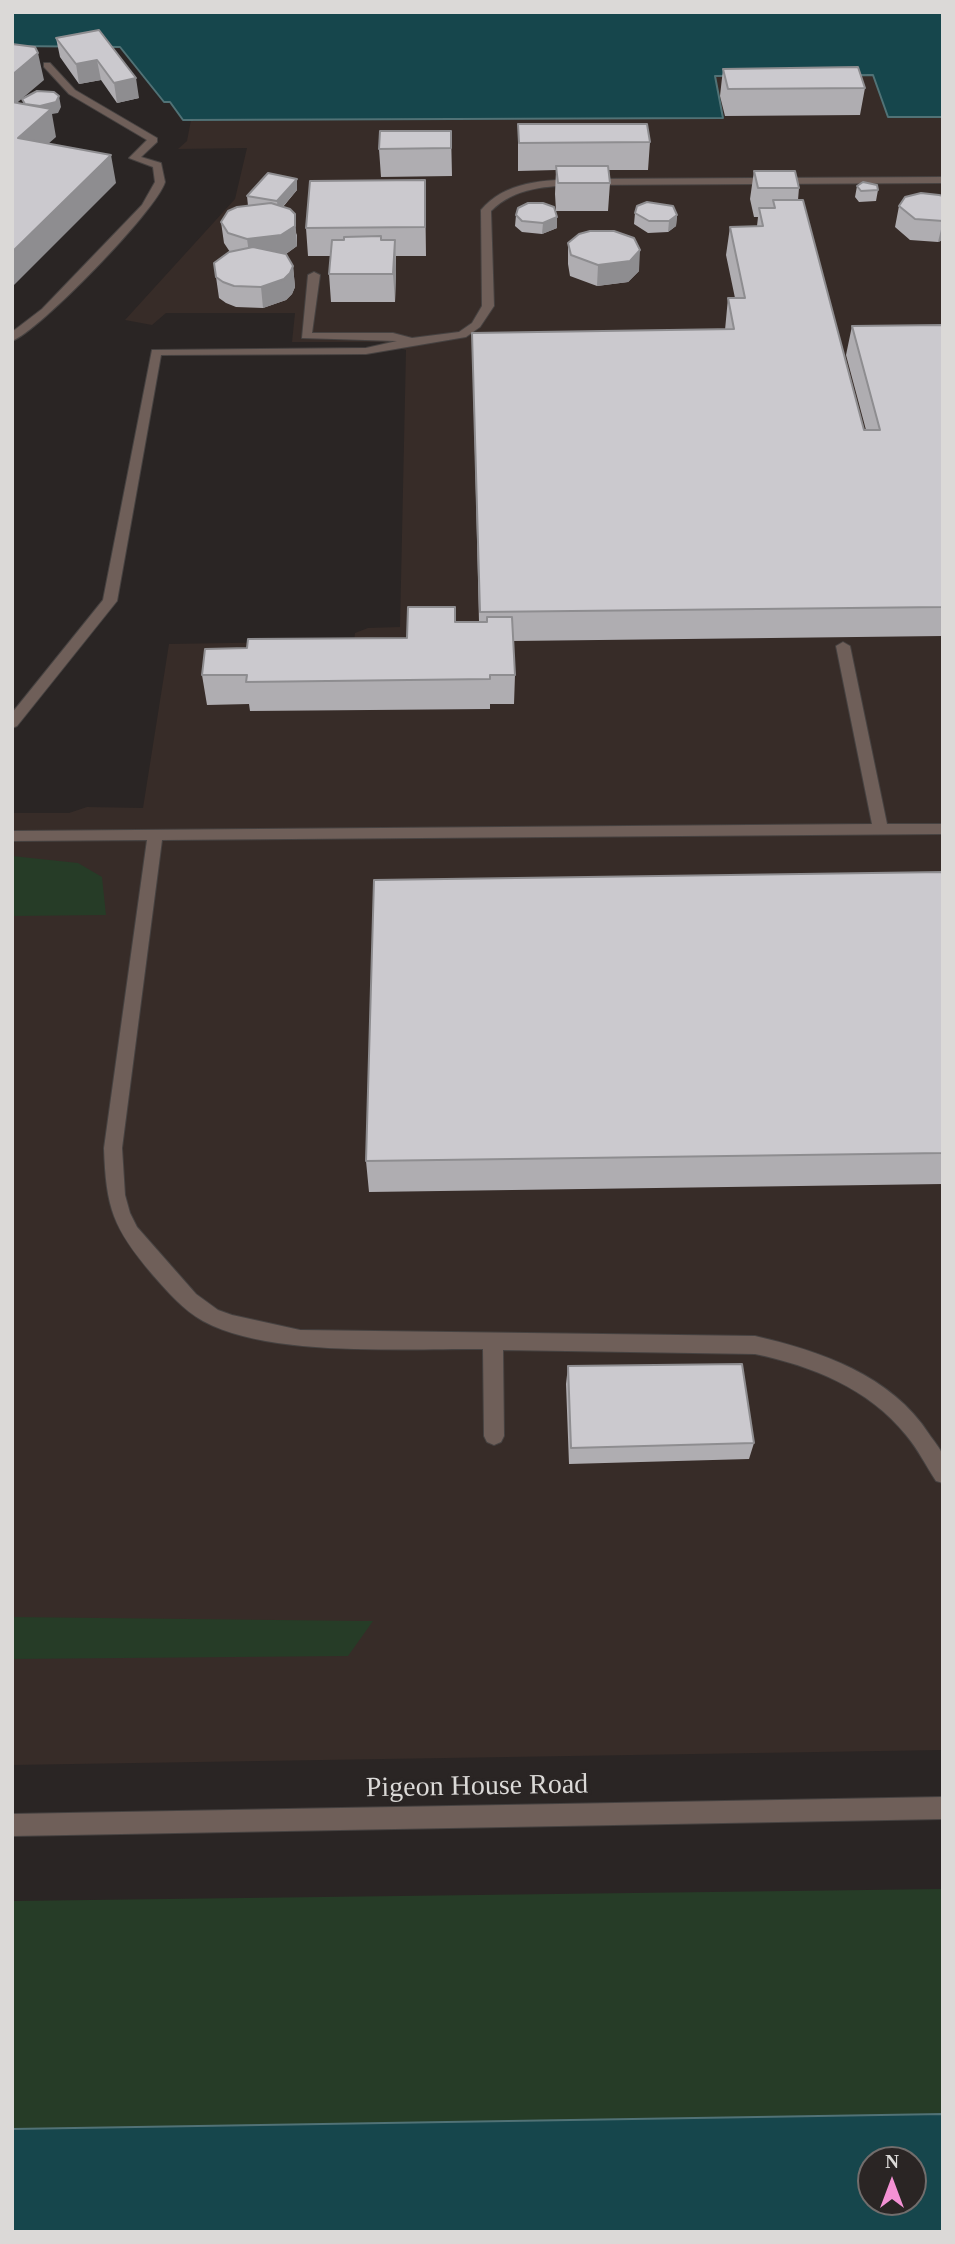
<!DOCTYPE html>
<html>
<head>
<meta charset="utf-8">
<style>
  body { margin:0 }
  #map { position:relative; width:955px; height:2244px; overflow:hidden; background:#2a2524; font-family:Georgia,serif }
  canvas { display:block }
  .frame { position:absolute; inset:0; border:14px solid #dbd9d7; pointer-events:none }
  .north { position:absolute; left:857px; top:2146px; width:70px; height:70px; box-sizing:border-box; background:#2a2524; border:2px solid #716d6c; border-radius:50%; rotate:0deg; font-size:19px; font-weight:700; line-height:28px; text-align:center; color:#dbd9d7 }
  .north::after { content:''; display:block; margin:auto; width:24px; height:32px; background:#f491d4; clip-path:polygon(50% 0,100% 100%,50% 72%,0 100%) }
</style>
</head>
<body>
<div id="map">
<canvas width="955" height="2244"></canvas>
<div class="frame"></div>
<div class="north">N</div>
</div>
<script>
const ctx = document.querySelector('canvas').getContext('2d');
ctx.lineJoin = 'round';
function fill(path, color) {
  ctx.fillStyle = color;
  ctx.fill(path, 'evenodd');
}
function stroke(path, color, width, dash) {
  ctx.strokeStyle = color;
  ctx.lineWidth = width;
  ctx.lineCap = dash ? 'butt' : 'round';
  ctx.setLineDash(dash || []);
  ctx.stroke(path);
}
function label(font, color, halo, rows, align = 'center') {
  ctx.font = font + ' Georgia,serif';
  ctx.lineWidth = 7;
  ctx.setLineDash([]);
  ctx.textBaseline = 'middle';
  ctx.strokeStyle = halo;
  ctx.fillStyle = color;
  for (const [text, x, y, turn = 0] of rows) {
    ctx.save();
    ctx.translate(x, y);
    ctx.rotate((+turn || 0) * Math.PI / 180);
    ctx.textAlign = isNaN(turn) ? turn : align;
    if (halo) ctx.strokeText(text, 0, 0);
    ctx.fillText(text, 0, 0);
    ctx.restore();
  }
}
fill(new Path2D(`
  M874,75L888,117H943V1750L12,1765V813H69L87,807L143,808L169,644L354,641L355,633L368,628L400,627L406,350L382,342H292L295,313H166L152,325L125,320L235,199L247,148L178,149L187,141L191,120L722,118L715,76Z`), '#372c28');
fill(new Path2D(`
  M12,856L78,863L102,877L106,915L12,916Z
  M12,1617L364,1621H373L348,1656L12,1659Z
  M943,1889V2232H12V1901ZM871,2160H913V2202H871Z`), '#263c27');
const water = new Path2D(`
  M12,12H943V117H888L873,75L715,76L723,118L183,120L170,102H164L120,47L12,46Z
  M943,2114V2232H12V2129ZM871,2160H913V2202H871Z`);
fill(water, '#16464c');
stroke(water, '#517276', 2);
const service = new Path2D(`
  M44,63H50L75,90L157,138V142L141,157L161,163L165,182C157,210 39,331 12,341V332L42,309L142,205L155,182L153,167L129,158L147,140L69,94L44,67Z
  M943,177V183L580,185C548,186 515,187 491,211L494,306L480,327L466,337L366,354L161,355L117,601L17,726L12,728V713L103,600L152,350L366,348L397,341L302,338L308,275L314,272L320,275L312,333H393L412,338L459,332L472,323L482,306L481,210C505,181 545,180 580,179Z
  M843,642L850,646L887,824H943V834L162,840L122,1148L125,1195L130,1213L137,1227L196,1294L218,1310L232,1315L300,1330L755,1336C820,1351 891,1375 929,1434C933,1440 941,1449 943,1456C945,1464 943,1475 943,1483L936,1481C926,1466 918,1449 906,1435C868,1388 812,1366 755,1354L503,1350L504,1436L501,1442L494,1445L487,1442L484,1436L483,1349C405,1348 272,1358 203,1321C183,1310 167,1291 152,1274C113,1228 106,1208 104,1148L147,840L12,841V831L872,824L836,646Z`);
const minor = new Path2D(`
  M943,1797V1819L12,1836V1814Z`);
stroke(service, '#464241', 2);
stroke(minor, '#464241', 2);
fill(service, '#6f5f59');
fill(minor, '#6f5f59');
fill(new Path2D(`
  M99,30L139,98L117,103L101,80L79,84L60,57L56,38Z
  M723,69L865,88L860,115L725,116L720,96Z
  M518,124L650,142L648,170H609L610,183L608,211H556L555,194L556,170L518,171Z
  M451,131L452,176L381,177L379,149Z
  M754,171L799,188L798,200L864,430H866L846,355L852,326L943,325V636L513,641L515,675L514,704H490V709L250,711L249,704L207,705L202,675L247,648L407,638L455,622H479L472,333L725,330L728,298H735L726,255L730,227L757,226L758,217H754L750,199Z
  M297,179V190L283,207L297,235V246L286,254L293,266L295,287L292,294L286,300L263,308L236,307L226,303L219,298L214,263L230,252L224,243L221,222L248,206L247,196Z
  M425,180L426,256H396V269L395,302H331L329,274L331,256H308L306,228Z
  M857,186L878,190L876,201L859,202L855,197Z
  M943,196V240L938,242L910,240L895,227L899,206Z
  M635,213L677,215L676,226L668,232L648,233L634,224Z
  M516,215L557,228L542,234L522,232L515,226Z
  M568,243L639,271L628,282L597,286L570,276L568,264Z
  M943,872V1184L369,1192L366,1161Z
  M568,1366L754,1443L749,1459L569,1464L566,1384Z`), '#afadb1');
fill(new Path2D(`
  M38,53L44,80L12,107V75Z
  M97,60L101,80L79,84L76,64Z
  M136,78L139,98L117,103L114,83Z
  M59,96L61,107L58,113L52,114L56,137L23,166L18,138L40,106Z
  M111,155L116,183L12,287V252Z
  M297,179V190L278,212L277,201Z
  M295,214L297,246L283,256L250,260L247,239Z
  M677,215L676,226L668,232L669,221Z
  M557,217V228L542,234L543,223Z
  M943,221V240L938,242Z
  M395,240L396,269L395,302L393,274Z
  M640,250L639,271L628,282L597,286L598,265Z
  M293,266L295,287L292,294L286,300L263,308L261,287Z`), '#8e8d90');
const building = new Path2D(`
  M99,30L136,78L114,83L97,60L76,64L56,38Z
  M12,44L35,47L38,53L12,75Z
  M858,67L865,88L728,89L723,69Z
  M37,91L54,92L59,96L56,102L40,106L25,104L22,99Z
  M12,102L51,109L18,138L111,155L12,252Z
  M518,124H647L650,142L519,143Z
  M380,131H451V148L379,149Z
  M556,166H608L610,183H558Z
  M754,171H795L799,188H758Z
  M268,173L297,179L277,201L247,196Z
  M425,180V227L306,228L310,181Z
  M863,182L877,185L878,190L861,191L857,186Z
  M921,193L939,195L943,196V221L915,219L899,206L905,197Z
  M773,200H803L864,430H880L852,326L943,325V607L480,612L472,333L734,329L728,298H745L730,227L763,226L759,208H775Z
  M647,202L673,206L677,215L669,221H649L635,213L637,206Z
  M271,203L290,209L295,214V226L281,235L247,239L228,233L221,222L228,211L237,207Z
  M528,203H543L554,207L557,217L543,223L522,221L516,215L518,208Z
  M590,231H614L634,238L640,250L630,261L598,265L571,255L568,243L579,234Z
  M381,236V240H395L393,274H329L332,240H344V237Z
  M253,247L286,254L293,266L290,273L284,279L261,287L234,286L223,282L216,277L214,263L229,252Z
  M408,607H455V622H487V617H512L515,675H490V679L246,682L247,675H202L205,649L247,648L248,639L407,638Z
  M943,872V1153L366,1161L374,880Z
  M742,1364L754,1443L571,1448L568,1366Z`);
fill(building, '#cbc9ce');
stroke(building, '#8e8d90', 2);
label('28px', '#dbd9d7', '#2a2524', [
  ["Pigeon House Road",477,1787,-1]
]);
</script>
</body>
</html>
